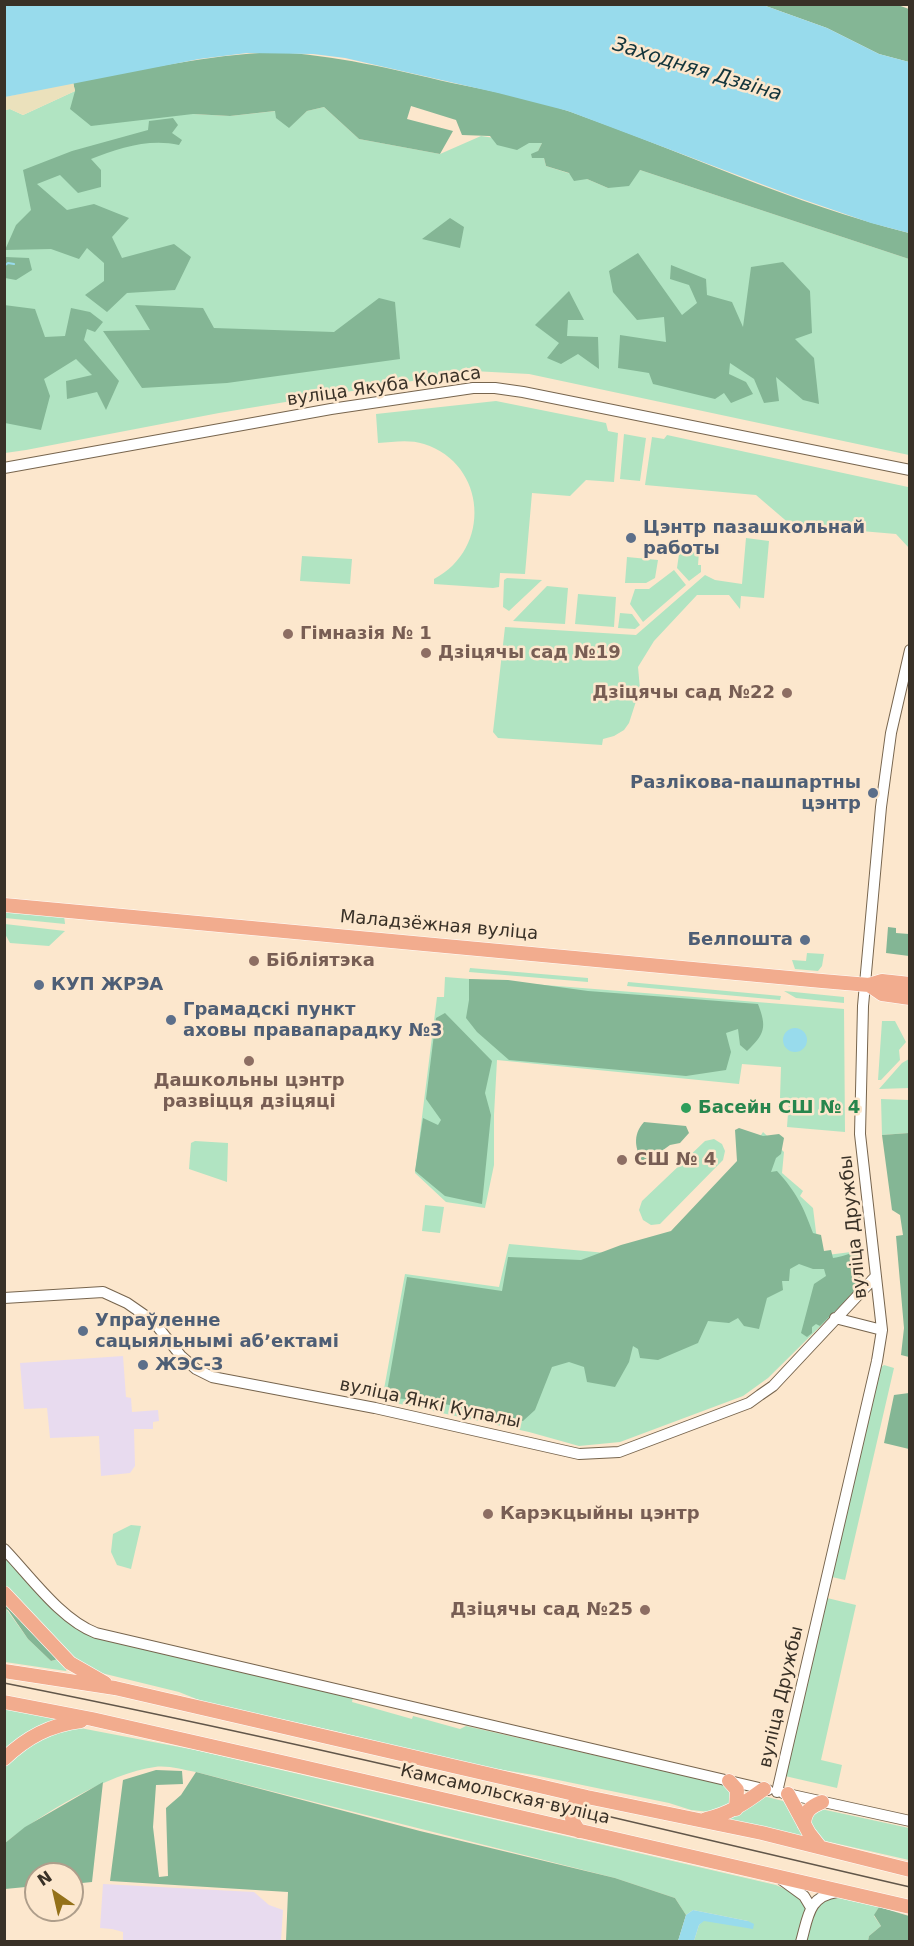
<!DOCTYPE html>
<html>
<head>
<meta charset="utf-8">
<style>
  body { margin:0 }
  #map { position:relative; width:914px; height:1946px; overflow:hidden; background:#fce7cd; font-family:"DejaVu Sans",sans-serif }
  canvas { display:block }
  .frame { position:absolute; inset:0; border:6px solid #393127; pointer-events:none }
  .north { position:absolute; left:24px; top:1862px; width:60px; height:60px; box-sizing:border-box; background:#fce7cd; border:2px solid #ae9e8b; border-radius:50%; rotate:326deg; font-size:16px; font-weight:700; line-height:24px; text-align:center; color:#393127 }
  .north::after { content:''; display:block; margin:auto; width:21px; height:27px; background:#947119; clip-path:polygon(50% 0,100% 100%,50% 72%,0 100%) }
</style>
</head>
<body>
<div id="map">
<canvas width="914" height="1946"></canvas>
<div class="frame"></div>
<div class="north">N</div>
</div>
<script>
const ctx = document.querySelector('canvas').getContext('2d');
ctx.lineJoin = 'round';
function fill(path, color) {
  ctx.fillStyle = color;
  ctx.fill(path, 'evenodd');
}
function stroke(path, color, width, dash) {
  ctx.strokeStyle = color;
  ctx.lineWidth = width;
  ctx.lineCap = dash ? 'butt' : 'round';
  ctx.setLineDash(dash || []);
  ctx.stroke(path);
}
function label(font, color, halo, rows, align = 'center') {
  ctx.font = font + ' "DejaVu Sans",sans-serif';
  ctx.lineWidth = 5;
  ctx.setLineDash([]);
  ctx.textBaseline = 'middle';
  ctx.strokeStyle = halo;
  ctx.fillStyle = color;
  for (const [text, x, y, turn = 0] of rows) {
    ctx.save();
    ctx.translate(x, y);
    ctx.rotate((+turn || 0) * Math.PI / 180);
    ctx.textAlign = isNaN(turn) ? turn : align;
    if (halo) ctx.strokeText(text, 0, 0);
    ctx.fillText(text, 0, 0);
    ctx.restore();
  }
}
fill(new Path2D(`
  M123,1356L126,1397L131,1398L132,1412L158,1410L159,1421L153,1422V1429H134L135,1466L130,1473L101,1476L99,1436L50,1438L47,1408L24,1409L20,1363Z
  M103,1884L254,1892L269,1905L283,1910L281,1941H123V1932L112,1929L100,1928Z`), '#e8dbef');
fill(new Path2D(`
  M75,91L193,114L230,116L276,111L289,127L307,111L324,107L359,139L440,154L481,136L529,143H542L538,151L544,158L546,166L587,179L608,188L640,170L909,259V455L529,374L473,371L219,413L26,450L5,453V110L10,109L23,115Z
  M496,401L606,423L608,431L618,433L614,482L586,480L570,496L532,493L525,574L500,573L499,587L493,588L434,584V579C492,549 487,464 424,444C409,439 393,442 378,443L376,414Z
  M624,434L646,438L640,481L620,479Z
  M667,435L908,487L909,548L896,534L791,525L756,495L645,485L652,437L664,439Z
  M746,538L769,541L764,598L741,596L740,609L729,595H697L654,641L638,667L640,689L629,723L624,730L614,736L603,739L602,745L498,738L493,732L505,627L636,635L705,575L715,580L742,584Z
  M683,550L699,552L698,565H701V572L689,581L677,568L679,554Z
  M302,556L352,559L350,584L300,581Z
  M627,557L658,560L655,578L646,583H625Z
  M674,570L686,585L643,622L630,604L635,589H649Z
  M507,578L542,580L509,611L503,607L504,580Z
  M547,586L568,588L565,624L513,621Z
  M578,594L616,597L614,627L575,624Z
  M620,613L632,614L640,625L635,629L618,628Z
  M4,911L64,915L65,924L5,918Z
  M4,924H5L65,931L49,946L10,943L5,934Z
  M807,953L824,954L822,966L818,971L795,969L792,960L806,961Z
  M470,968L588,978V982L469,972Z
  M445,977L844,1009L845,1132L787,1127L789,1099L780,1098L781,1067L742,1064L739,1084L497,1060L494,1115V1165L485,1208L446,1202L415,1173L437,997H444Z
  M628,982L781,996L780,1000L627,986Z
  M784,991L844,997V1003L796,998Z
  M882,1021H895L906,1042L899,1050L900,1060L881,1080H878Z
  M909,1059V1088L879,1089L902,1063Z
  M881,1099L909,1100V1133L882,1135Z
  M763,1132L784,1152L782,1173L803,1191L800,1196L813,1208L819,1256L859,1251L861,1286L768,1378L743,1396L620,1442L579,1446L529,1432L382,1400L405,1274L499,1287L509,1244L660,1258L748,1156Z
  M714,1139L722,1144L725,1151L723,1160L660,1224L651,1225L643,1220L639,1210L642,1201L705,1141Z
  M195,1141L228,1143L227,1182L189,1169L191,1143Z
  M425,1205L444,1207L440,1233L422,1231Z
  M884,1365L894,1368L845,1580L832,1577L880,1368Z
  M131,1525L141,1526L131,1569L117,1565L111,1552L113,1534Z
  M4,1556L66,1620L353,1697L352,1702L412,1719L413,1716L460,1729L466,1726L726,1785L731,1789V1803L727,1807L710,1812L691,1810L669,1803L534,1775L466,1764L335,1731L204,1702L179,1692L89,1670L72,1660L5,1588Z
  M827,1598L856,1605L821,1760L842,1765L837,1788L785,1776Z
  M4,1609L7,1610L28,1639L51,1661L58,1659L67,1669L66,1671L5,1662Z
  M5,1707L64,1719L5,1753Z
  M75,1727L195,1750L776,1885L798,1895L807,1905L797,1941H694L699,1925L703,1921H748L693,1910L686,1915L675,1898L615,1878L196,1772C184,1770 167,1765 155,1767C109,1773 41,1814 5,1843V1764L40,1736Z
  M763,1796L787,1802L806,1838L725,1820Z
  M821,1809L909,1828V1860L821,1840L810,1822L811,1817Z
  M839,1898L879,1907L874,1916L881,1926L869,1936L868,1941L806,1942L818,1903L828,1899Z`), '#b1e4c2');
fill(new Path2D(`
  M895,4L909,9V62L879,54L827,28L763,5Z
  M274,52C336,55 392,69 452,83C492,91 533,99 571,112C684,152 793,204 909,233V259L640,170L629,186L608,188L587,179L574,181L569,173L546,166L544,158H532L531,154L538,151L542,143H529L517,150L497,145L490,136L462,135L456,120L411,106L407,119L453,131L440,154L359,139L324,107L307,111L289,128L276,118L275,111L230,116L193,114L91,126L70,109L75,91L73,82C140,70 206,55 274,52Z
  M173,118L178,125L172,133L182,140L179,145C150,138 118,148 91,159L101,170V187L78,193L60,175L37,184L67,210L94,204L129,218L112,237L122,258L174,244L191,257L175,290L127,293L107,312L85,295L104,281V263L87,248L79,259L51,249L5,250L16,225L31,210L23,170L72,151L148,130L149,121Z
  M450,218L464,227L460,248L422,239Z
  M638,253L682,315L697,303L689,285L670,279L671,265L706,279L707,295L732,302L743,327L751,267L783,262L810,291L812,333L795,339L814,358L819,404L803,400L776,377L779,401L764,403L754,379L730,363L729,374L746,382L753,394L731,403L724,393L715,399L653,384L649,373L618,368L620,335L666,342L664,317L637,320L613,292L609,271Z
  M5,257L29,258L32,270L16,280L5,278Z
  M569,291L584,320H568L567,336L598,337L599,369L578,354L561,364L547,358L559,343L535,325Z
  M379,298L395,302L400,359L227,383L142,388L103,331L150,330L135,305L203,308L214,328L334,332Z
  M4,305L35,309L45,337L65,336L71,308L90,312L103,322L95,332L87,329L84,340L119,381L106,410L97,392L67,399L66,381L92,375L76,359L44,379L50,396L41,430L5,423Z
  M888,927L896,928V933L909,934V956L886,953Z
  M469,979L508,980L588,991L758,1004C767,1027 765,1034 747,1051L740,1045L738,1029L726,1033L731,1052L726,1070L686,1076L509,1060L477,1032L466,1018L469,1000Z
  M445,1013L492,1061L485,1093L491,1115L482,1204L445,1196L415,1171L423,1118L438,1125L441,1120L426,1099L436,1018Z
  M644,1122L686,1126L689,1133L680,1143L670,1145L644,1164C635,1150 632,1135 644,1122Z
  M739,1128L763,1136L779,1134L784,1138L781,1154L776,1158L771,1172L777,1171C797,1193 803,1206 813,1233L821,1235L824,1251L831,1250L833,1258C842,1257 849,1253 859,1252L860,1286L820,1326L816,1324L812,1327V1333L807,1337L801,1333L814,1284L826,1276L824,1269H813L799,1264L790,1269L789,1281H782L783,1290L767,1298L759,1329L744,1326L738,1318L729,1323L708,1321L698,1343L658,1360L640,1358L638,1349L633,1346L629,1362L615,1387L587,1382L584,1367L569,1362L552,1367L535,1410L523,1421L440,1403L386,1397L407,1277L502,1291L508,1257L581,1260L621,1245L671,1231L737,1161L735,1130Z
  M909,1133H910L909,1357L901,1355L904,1328L896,1236L903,1235L900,1215L892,1210L882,1135Z
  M909,1393V1449L884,1443L894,1395Z
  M4,1598L58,1659L51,1661L28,1639L8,1610L5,1609Z
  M156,1770L182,1771L183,1784L156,1785L153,1827L159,1877L168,1876L166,1808L181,1795L196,1772L420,1831L615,1878L675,1898L686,1915L678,1941H286L288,1892L110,1881L123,1780Z
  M103,1782L92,1882L72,1884V1874H36V1886L5,1889V1843L25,1827Z
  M879,1907L909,1916V1941H868L869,1936L881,1926L874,1915Z`), '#84b695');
fill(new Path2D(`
  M73,82L75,91L23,115L10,109L5,110V97Z`), '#ebe1bc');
fill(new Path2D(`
  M4,5H763L827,28L879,54L909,62V233L871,223L793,196L568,111L498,93L345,58L313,54L247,53L199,59L5,97Z
  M783 1040a12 12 0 1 1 24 0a12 12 0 1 1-24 0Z
  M693,1910L748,1921L754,1924L753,1929L704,1921L699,1925L694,1941H678L686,1915Z`), '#98dbec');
stroke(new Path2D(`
  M4,266L8,263L14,264`), '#98dbec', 2);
const minor = new Path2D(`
  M4,468L331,409L473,388H495L523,392L910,470
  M4,1298L103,1292L127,1303L153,1321L181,1356L196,1369L212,1377L375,1408L579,1454L619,1452L749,1403L760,1395L773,1386L876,1276
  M835,1318L882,1330
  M4,1549C30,1576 61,1620 96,1633L768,1790
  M777,1792L877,1361L882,1330L860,1134L863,1006L881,807L891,733L910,650
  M783,1793L910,1821
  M782,1880L804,1896L810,1906
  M801,1942C808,1918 808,1896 837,1892`);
const major = new Path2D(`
  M4,905L822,981L869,985L882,981L910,984
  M869,985L882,994L910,998
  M4,1593L70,1663L105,1683
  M4,1671L115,1688L587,1797L762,1833L910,1870
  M4,1702L92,1719L286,1763L910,1907
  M4,1759C27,1737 50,1725 81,1721
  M729,1781L737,1790L736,1809
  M788,1794L809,1833L820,1847
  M706,1819C729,1814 745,1803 764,1789
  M804,1824C805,1811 810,1807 822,1802
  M579,1831C567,1814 567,1805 587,1797`);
stroke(minor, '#77654e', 12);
stroke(major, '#fff', 15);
stroke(minor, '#fff', 10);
stroke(major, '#f2ac8e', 14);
stroke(new Path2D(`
  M4,1683C308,1743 608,1817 910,1887`), '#615649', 1.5);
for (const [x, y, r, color] of [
  [631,538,6,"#5c6f8a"],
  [288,634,6,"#8d6e63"],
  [426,653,6,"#8d6e63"],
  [787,693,6,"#8d6e63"],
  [873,793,6,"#5c6f8a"],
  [805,940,6,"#5c6f8a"],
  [254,961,6,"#8d6e63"],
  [39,985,6,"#5c6f8a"],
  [171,1020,6,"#5c6f8a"],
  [249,1061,6,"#8d6e63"],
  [686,1108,6,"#2e9e5b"],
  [622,1160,6,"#8d6e63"],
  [83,1331,6,"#5c6f8a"],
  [143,1365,6,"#5c6f8a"],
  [488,1514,6,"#8d6e63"],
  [645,1610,6,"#8d6e63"]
]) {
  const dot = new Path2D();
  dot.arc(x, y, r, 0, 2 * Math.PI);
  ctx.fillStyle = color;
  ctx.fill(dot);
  stroke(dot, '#fce7cd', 2);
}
label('18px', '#393127', '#fce7cd', [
  ["вуліца Якуба Коласа",384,387,-8],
  ["Маладзёжная вуліца",439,926,5],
  ["вуліца Дружбы",854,1227,-96],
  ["вуліца Янкі Купалы",430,1404,12],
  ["вуліца Дружбы",782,1697,-77],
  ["Камсамольская вуліца",505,1795,13]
]);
label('bold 18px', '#4e5e75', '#fce7cd', [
  ["Цэнтр пазашкольнай",643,528],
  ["работы",643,549],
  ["Разлікова-пашпартны",861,783,"right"],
  ["цэнтр",861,804,"right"],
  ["Белпошта",793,940,"right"],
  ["КУП ЖРЭА",51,985],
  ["Грамадскі пункт",183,1010],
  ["аховы правапарадку №3",183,1031],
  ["Упраўленне",95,1321],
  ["сацыяльнымі абʼектамі",95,1342],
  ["ЖЭС-3",155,1365]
], 'left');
label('bold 18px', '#785e54', '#fce7cd', [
  ["Гімназія № 1",300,634],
  ["Дзіцячы сад №19",438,653],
  ["Дзіцячы сад №22",775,693,"right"],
  ["Бібліятэка",266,961],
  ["Дашкольны цэнтр",249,1081,"center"],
  ["развіцця дзіцяці",249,1102,"center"],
  ["СШ № 4",634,1160],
  ["Карэкцыйны цэнтр",500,1514],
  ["Дзіцячы сад №25",633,1610,"right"]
], 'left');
label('bold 18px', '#27864d', '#fce7cd', [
  ["Басейн СШ № 4",698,1108]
], 'left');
label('italic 20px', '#12343b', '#fce7cd', [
  ["Заходняя Дзвіна",697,70,17]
]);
</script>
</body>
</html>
